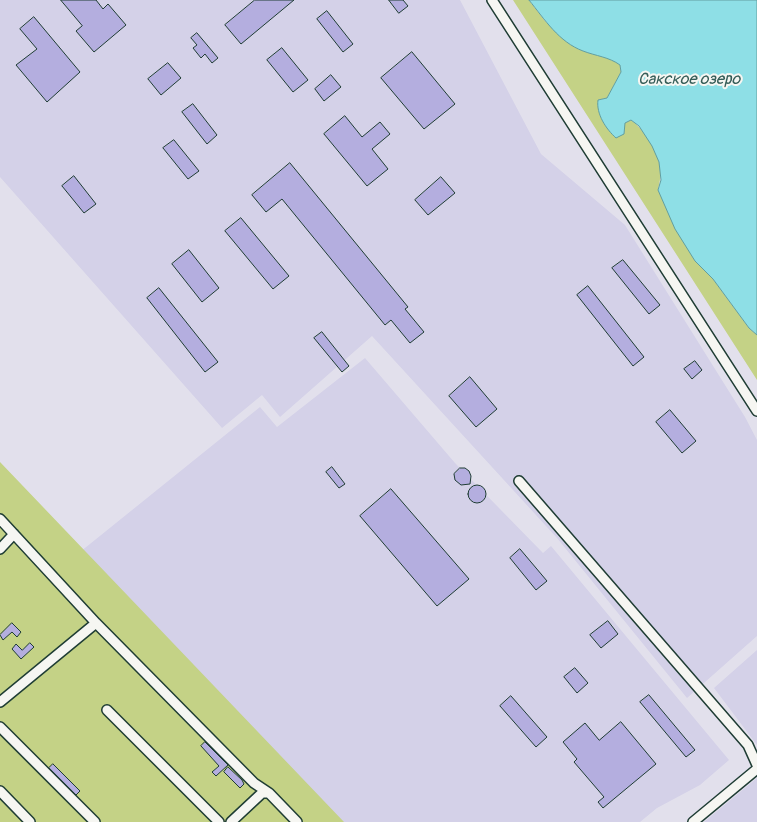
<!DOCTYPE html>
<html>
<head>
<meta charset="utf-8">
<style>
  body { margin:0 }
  canvas { display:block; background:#e2e0ec }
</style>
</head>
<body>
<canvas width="757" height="822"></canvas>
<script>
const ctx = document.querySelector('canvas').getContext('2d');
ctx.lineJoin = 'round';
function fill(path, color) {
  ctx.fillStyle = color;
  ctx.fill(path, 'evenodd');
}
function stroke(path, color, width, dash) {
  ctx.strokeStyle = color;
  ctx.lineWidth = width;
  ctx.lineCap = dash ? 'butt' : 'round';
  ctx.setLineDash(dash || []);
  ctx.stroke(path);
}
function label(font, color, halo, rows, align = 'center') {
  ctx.font = font + ' Pangolin,sans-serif';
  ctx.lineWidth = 4;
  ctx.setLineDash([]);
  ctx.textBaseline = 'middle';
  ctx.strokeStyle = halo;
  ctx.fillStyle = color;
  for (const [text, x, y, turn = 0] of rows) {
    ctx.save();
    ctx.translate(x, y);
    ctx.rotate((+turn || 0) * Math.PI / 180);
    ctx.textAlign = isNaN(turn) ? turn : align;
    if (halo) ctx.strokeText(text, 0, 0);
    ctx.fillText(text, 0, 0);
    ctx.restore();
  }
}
fill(new Path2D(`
  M0,0H460L541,154L625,225L745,417L757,440V636L687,698L557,538L372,336L280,417L262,395L222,428L0,177Z
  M365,358L455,463L543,553L551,546L729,760L700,785L657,808L640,822H338L80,552L260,407L277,427Z
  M757,650V745L714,688Z
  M757,778V822H704Z`), '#d4d1e8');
fill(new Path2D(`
  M513,0H529L545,21L583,51L614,60L620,65L621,72L607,98L598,100L625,123L631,120C643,129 656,147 659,162C662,171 660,181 658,190L695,261L713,279L749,328L757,335V380Z
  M0,462L344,822H0Z`), '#c4d286');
const water = new Path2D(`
  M529,0H757V335L749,328L713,279L695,261L675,229L658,190L661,180L659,162L652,146L639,126L631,120L625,123L624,134L616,138C606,129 596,114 598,100L607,98L621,72L620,65C609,57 596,56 583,51C559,42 545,20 529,0Z`);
fill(water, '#8edfe6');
stroke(water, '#629e9f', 1);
const building = new Path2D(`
  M61,0H96L103,9L108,4L126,25L94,52L76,31L82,26Z
  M255,0H294L241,44L225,25Z
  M389,0H403L408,6L399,13Z
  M327,11L353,44L343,52L317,19Z
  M34,17L80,72L47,102L16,65L37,49L20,29Z
  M197,33L218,58L212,63L205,54L201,58L193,48L197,45L191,38Z
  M282,48L308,80L293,92L267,60Z
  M412,52L455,104L424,129L381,78Z
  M168,63L181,78L161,95L148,79Z
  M331,75L341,87L324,101L315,89Z
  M193,104L217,135L207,144L182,112Z
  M345,116L362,137L380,122L390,134L372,149L388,169L367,186L324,134Z
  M174,140L199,171L188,179L163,148Z
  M290,163L408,307L405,309L424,332L410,343L391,320L385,325L282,199L266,212L252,195Z
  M74,176L96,204L84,213L62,186Z
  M441,177L455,193L428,215L415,200Z
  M241,218L289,276L273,289L225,231Z
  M189,250L219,288L202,302L172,264Z
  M623,260L660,305L649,314L612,268Z
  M588,286L644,357L633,366L577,295Z
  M159,288L218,362L205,372L147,298Z
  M322,332L349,366L342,372L314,338Z
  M695,361L702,370L692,379L684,369Z
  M470,377L497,409L476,427L449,396Z
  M670,410L696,441L682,453L656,422Z
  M332,467L345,484L339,488L326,472Z
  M460,468H465L469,471L471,476L470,484L461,485L455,480L454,474Z
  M468 494a9 9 0 1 1 18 0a9 9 0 1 1-18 0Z
  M391,489L469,579L437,606L360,516Z
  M520,549L547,581L536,590L510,558Z
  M608,621L618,634L601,648L590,635Z
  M12,623L21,632L17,637L12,632L3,640L0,635Z
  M30,643L34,647L21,659L12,649L16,644L22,650Z
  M575,668L588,683L577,693L564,677Z
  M649,695L695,750L686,757L640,702Z
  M511,696L547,737L536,747L500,706Z
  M621,722L656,764L603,808L598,802L604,797L574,762L577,759L563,742L585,723L599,740Z
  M205,742L228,765L216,776L212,772L219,766L201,746Z
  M53,764L80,791L76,795L49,768Z
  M228,767L242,780L244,784L240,788L224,772Z`);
fill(building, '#b4aedf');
stroke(building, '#1f3d34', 1);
const minor = new Path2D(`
  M492,0L757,411
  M519,481L748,745L757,765
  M0,519L96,623L254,783L269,793L297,822
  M0,549L14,534
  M0,702L96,623
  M107,710L219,822
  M0,727L95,822
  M0,791L30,822
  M231,822L262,793H269
  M693,822L757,769`);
stroke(minor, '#1f3d34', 12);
stroke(minor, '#f6f6f2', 9);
label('italic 16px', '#355d58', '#f6f6f2', [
  ["Сакское озеро",689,80]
]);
</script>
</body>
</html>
